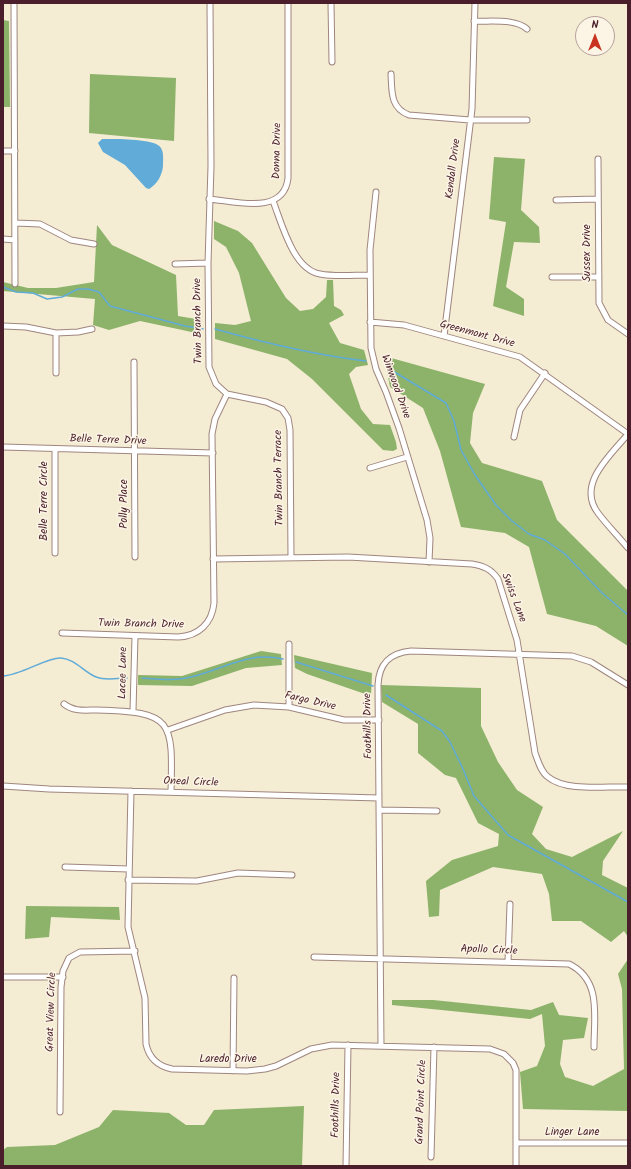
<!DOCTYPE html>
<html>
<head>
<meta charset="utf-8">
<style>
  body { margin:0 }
  #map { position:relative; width:631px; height:1169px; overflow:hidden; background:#f4ecd3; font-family:Kalam,sans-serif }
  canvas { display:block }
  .frame { position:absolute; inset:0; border:4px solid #4a1f2b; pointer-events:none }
  .north { position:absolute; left:575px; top:16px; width:40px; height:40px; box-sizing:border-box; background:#fcf5e5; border:1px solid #b59f9b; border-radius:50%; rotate:0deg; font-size:11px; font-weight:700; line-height:16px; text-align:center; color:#4a1f2b }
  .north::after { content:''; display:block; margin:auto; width:14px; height:18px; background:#c8321e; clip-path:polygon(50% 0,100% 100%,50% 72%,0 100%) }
</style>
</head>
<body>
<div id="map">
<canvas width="631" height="1169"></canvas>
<div class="frame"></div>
<div class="north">N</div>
</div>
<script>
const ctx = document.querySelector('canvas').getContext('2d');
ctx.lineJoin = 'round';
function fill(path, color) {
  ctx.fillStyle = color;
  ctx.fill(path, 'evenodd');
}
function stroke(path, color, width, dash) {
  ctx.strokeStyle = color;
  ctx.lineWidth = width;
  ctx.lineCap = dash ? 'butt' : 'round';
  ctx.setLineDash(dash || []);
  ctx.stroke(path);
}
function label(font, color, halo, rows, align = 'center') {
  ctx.font = font + ' Kalam,sans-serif';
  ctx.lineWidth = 3;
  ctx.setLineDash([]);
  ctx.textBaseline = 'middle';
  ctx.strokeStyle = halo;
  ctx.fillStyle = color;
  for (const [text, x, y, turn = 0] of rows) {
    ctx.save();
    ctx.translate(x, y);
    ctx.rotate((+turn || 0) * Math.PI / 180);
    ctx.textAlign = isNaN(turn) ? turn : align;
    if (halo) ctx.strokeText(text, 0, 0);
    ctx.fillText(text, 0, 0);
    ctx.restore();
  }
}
fill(new Path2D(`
  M3,20L9,21L10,107H3Z
  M90,74L176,78L174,141L89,133Z
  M494,157L525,159L521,210L539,227L540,243L514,242L506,287L524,299V316L493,306L506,222L489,219Z
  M214,221L238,231L252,243L286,298L300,311L313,309L326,297L327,280H333L334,306L341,310L344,315L329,323L340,343L364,350L368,365L356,367L349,374L361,409L373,424L390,425L396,442L397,449L393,451L383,450L312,379L287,359L215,339V323L235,325L251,321L239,273L226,247L214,239Z
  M97,225L112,245L176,275L178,316L202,320L201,334L140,321L109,330L93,325L95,299L3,291V282L28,288H56L94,282Z
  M384,356L485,384L473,413L470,443L482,463L542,481L557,520L628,591V646L596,626L547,614L529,547L505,533L461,527L440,451L423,408L390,387Z
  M261,651L281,654L282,665L246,668L192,686L138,685V675L182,676Z
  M294,655L372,673L371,696L307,674L295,668Z
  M381,685L481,688V726L498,762L517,790L543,807L532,834L546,849L572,857L623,831L603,861L602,875L628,888V937L624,931L611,942L581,921H552L549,894L542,874L493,867L440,890L439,916L429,917L426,881L452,860L498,846L499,834L478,823L456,778L445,775L418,753V724L382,702Z
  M26,906L119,907L120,920L51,917L49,937L25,939Z
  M628,959V1111L523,1109L520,1072L537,1066L545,1046L542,1014L530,1019L392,1005V1000H433L531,1010L553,1002L559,1015L588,1018L584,1038L563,1040L560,1064L565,1077L593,1086L624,1069L622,989L618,974Z
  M304,1106L302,1166H3V1150L7,1147L55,1145L99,1127L113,1110L169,1113L186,1125H204L214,1110Z`), '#8cb369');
fill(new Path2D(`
  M102,139C113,139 156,138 161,148C164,153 163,160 163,166C162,176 157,184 149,189L146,188L125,165L103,152L98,143Z`), '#60abd8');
stroke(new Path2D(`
  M3,287L16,292L33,293L47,299L62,297L78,289H88L99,292L110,306L185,326L203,329
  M215,329C265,343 314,355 366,361
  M386,367L446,403L454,421L461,450L475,475L496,505L512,521L529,534L545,540L565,554L601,592L628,615
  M296,662L373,686
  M3,676C22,675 47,657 61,658C75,659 84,672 96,677C106,681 117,678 127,678
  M142,678C158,679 175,681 191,677C225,669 247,651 283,659
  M386,695L442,731L450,742L463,769L474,796L508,835L628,902`), '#60abd8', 1.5);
const minor = new Path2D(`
  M14,3L15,284
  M210,3L211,166L208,263L209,367L216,384L227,394L266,402L282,409L288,418L290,430L291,558
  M331,3L332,62
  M474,21C489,22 515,18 527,29
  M391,74C392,91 390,108 409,115L470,120H527
  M3,151H15
  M598,159L599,303L608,320L628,334
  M376,192L370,250L371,348L376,369L386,392L399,428L427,520L430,538L429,562
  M209,199C235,201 284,216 288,178V3
  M556,200L598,199
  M273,201C282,224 293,269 320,274C335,277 354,275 370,275
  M16,223L40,224L71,240L94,244
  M3,239L15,240
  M175,264L208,263
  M552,277H599
  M370,322L404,325L520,357L628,434
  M3,326L26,327L56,333L78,332L92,329
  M56,333V373
  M444,336L472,109L475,3
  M134,362L135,557
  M628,434C611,455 576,484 598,513C607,525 618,536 628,548
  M514,437L520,410L545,373
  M3,447L213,453
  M55,449V553
  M370,468L407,457
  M213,559L348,557L472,564C484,566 491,569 498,579L517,640L535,753C538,761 541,772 548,777C566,792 606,786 628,787
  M62,633L178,637C199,636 212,623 214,603L212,434L215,419L227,394
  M64,704C74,712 85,710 97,710C173,712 173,720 171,792
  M289,707V644
  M133,711L135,636
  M168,730L225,710L254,705L289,707L344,720H379
  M3,786L49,789L379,798
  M131,791L128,927L145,998L146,1044C149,1058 157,1066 172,1069L247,1071L265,1069L276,1066L311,1049L332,1045L490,1049L504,1054L513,1063L516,1070V1166
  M379,810L437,811
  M65,867L129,869
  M128,880L197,881L238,873L292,875
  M314,957L569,964C602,980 594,1016 594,1047
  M508,962L510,904
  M3,977H63
  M381,1046L378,685C379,664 389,653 411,651L572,656L591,662L628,685
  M233,1071L234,978
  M60,1112L61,987L63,971L69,958L80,952L135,951
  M516,1143H628
  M431,1157L434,1047
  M346,1166L348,1045`);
stroke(minor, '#9f867f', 7);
stroke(minor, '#fff', 5);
label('11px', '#4a1f2b', '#fcf5e5', [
  ["Donna Drive",278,151,-89],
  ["Kendall Drive",454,169,-83],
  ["Sussex Drive",588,253,-90],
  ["Twin Branch Drive",199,321,-91],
  ["Greenmont Drive",477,335,15],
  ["Winwood Drive",395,387,70],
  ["Belle Terre Drive",108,441,2],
  ["Twin Branch Terrace",280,478,-91],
  ["Belle Terre Circle",45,501,-90],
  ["Polly Place",125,504,-90],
  ["Swiss Lane",513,598,69],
  ["Twin Branch Drive",141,625,1],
  ["Lacee Lane",124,673,-89],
  ["Fargo Drive",310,702,13],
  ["Foothills Drive",369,726,-91],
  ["Oneal Circle",191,783,2],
  ["Apollo Circle",489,951,2],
  ["Great View Circle",52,1012,-88],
  ["Laredo Drive",228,1060],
  ["Grand Point Circle",422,1102,-88],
  ["Foothills Drive",337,1105,-89],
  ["Linger Lane",572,1133]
]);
</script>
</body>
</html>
